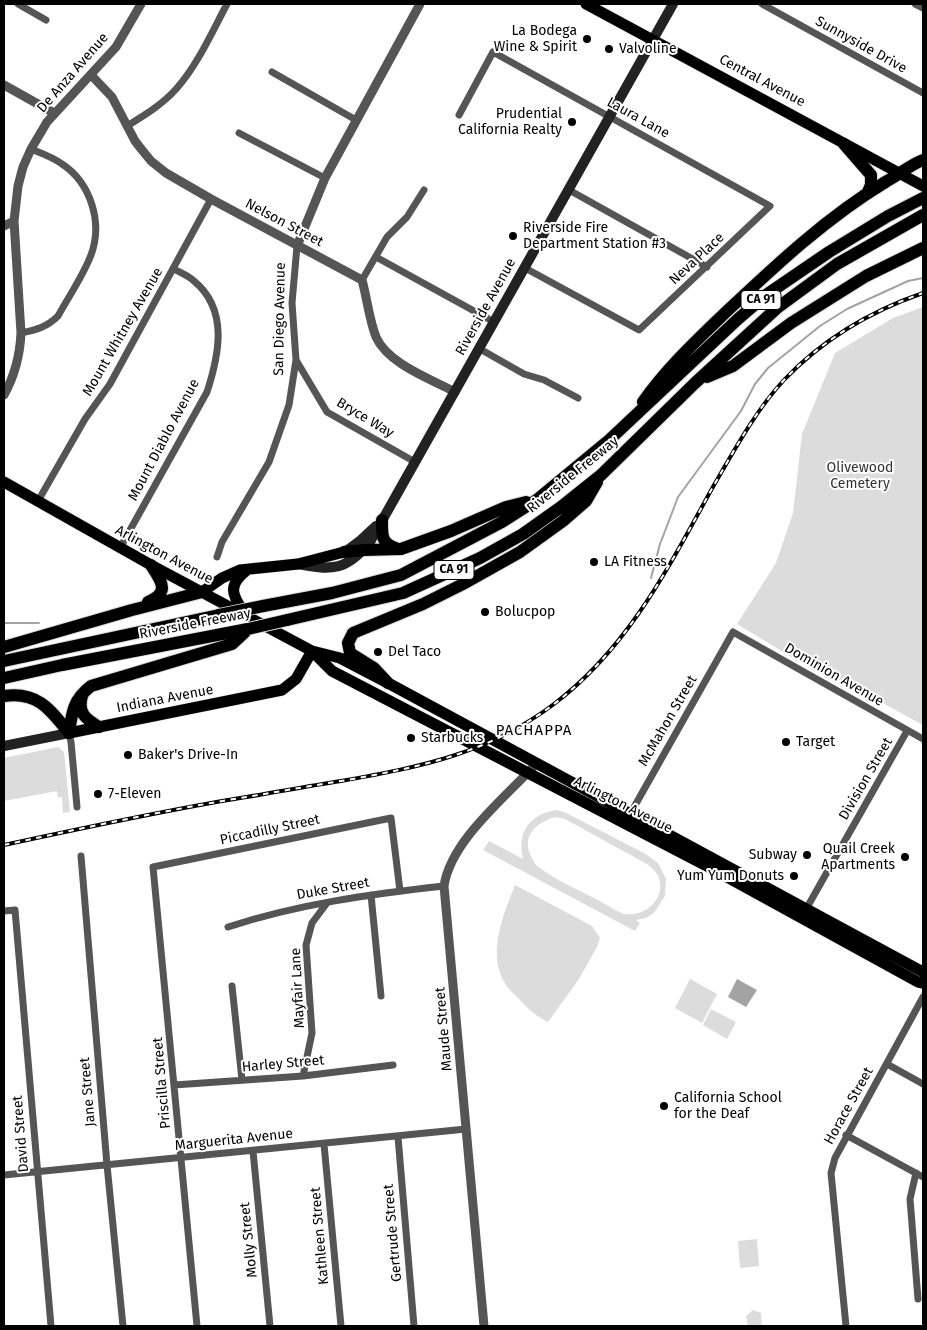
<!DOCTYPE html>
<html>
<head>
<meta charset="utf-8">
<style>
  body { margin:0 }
  #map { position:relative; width:927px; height:1330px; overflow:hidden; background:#fff; font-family:"Fira Sans",sans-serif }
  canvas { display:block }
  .frame { position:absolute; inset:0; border:5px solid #000; pointer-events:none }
</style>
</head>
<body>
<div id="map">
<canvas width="927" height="1330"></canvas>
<div class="frame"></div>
</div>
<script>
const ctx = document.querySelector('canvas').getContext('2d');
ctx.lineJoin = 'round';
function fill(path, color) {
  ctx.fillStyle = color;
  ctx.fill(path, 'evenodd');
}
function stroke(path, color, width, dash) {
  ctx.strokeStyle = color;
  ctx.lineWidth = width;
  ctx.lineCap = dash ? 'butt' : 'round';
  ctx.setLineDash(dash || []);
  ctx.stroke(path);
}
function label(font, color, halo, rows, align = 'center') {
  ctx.font = font + ' "Fira Sans",sans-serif';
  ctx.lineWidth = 4;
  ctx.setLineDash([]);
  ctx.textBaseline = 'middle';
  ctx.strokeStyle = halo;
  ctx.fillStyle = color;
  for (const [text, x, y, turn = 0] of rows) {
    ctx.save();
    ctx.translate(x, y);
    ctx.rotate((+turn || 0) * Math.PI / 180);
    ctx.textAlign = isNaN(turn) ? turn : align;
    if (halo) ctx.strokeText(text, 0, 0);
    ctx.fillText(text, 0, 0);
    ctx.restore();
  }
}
fill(new Path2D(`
  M923,307V725L800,658L798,661L737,624L776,563L793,513L802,434L835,353L893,318Z
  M58,747L64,752L70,812L63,813L62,797H58L57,791L4,801V758Z
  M557,810L566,813L644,853L658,863L666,879L665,896L654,913L646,918L636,920L640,923L635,931L483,850L489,841L523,859C517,832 529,814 557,810ZM555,817L565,819L647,864C652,868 657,872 659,878C666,899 645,917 625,914C617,912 609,906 601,902C580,890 556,881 537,866C519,843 529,825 555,817Z
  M515,885L592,926L600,938L597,947L579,979L548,1022C536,1016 527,1008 518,998C513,993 506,987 503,980C488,951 504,913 515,885Z
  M690,979L717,994L702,1023L675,1008Z
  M711,1009L736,1022L727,1039L703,1025Z
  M757,1239L759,1266L740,1268L738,1241Z
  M753,1310L761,1313L762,1326H748L746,1316Z`), '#dcdcdc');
fill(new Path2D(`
  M737,979L757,990L746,1007L728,997Z`), '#a3a3a3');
stroke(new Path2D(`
  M651,578L660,544L678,497L741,411L755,384L768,368L820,326L847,309L908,281L923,278
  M4,623H39`), '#a3a3a3', 2);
const primary = new Path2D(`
  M586,4L923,186
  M4,482L151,565L312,651L340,658L388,683L923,972
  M202,592L222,578L240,570L298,564L344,552
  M244,612C231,594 228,585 247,570
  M313,652L332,671L705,865L918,982L923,983
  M69,733L282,690L296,679L312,651`);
const motorway = new Path2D(`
  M844,144L871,175V185L867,194
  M707,377L733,366L791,323L866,276L923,248
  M643,402C666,369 696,341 725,313C776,265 827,217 887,181C900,174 910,165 923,160
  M382,520C382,537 381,543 398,549
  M344,552L364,550L401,549L451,531L506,507L526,502
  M148,602C171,592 161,581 151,565
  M263,606L332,593L401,575L502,522L538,499L607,442L738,319L766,295L829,252L888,216L923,198
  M287,620L403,593L480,558L523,534L561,507L601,475L695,383L777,308L837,264L923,215
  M4,647L132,610L202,592
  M4,661L219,615
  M4,678L62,665L248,629
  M388,683L374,668L350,653L348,643L353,633L423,604L463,584L520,552L563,521L586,501L597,482
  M4,696C37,691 50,709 69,733
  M82,696C77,713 86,719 99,727
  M69,733C72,712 73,700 91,686L232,644L247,630`);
stroke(primary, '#dbdbdb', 12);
stroke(motorway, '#dbdbdb', 14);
stroke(new Path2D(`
  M18,4L46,20
  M762,4L923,93
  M915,4L923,8
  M272,72L356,120
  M459,115L493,52L770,206L639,330L525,268
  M127,126C145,115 163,104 177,88C198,64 212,32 227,4
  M239,133L325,178
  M569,190L707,267
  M376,257L494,322
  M362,280L387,237L407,217L424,190
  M21,333C36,330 47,327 58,316C69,296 83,276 91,255C103,223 91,183 62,164C53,157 41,153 31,149
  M480,349L524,374L544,380L578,398
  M296,360L327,412L415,462
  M38,501L85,419L110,384L211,199
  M120,548L207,392C219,355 229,310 194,281C189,276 181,273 174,269
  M217,557L222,542L269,462L289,405L296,360L292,303L297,246
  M69,733L71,742L77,807
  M629,816L733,632L923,739
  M81,856L107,1165L123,1326
  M371,895L381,996
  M4,911L15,910L51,1326
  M805,911L907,731
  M228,927C298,904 371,894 444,886
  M232,986L242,1080
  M887,1064L923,1084
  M303,1076L312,1033L306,945L312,923L327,903
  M174,1085L303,1076L393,1065
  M846,1135L923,1177
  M398,1137L414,1326
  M324,1144L341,1326
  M253,1151L270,1326
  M916,1173L910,1199L918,1299
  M4,1175L466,1129
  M197,1326L153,867L391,818L400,891
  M846,1326L831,1173L835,1158L923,997`), '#555', 7);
stroke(new Path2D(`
  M92,76L112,97L135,141L142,150L151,161L166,173L211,199L362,280C367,298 369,319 376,337C388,364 431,379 455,392
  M4,85L54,113
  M4,226L14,221
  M297,246L325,178L420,4
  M4,395C15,375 20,355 21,333L14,221L18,186L23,167L31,149L47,122L116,47L141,4
  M484,1326L444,886C451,840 506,797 537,763`), '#555', 9);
stroke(new Path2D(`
  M345,552L361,540L376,526
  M298,564C333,571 347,570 370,542L673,4
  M4,746L69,733`), '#222', 10);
stroke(primary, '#000', 11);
stroke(motorway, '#000', 12);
const rail = new Path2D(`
  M4,845C78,829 153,813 228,800C266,794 303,787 341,781C420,767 488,754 554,704C630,646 669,566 714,485C735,449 756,410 784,380C822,340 871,311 923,293`);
stroke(rail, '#000', 4);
stroke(rail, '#fff', 2, [5.5]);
const motorwayBridge = new Path2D(`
  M219,615L263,606
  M248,629L287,620`);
stroke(motorwayBridge, '#dbdbdb', 14, []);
stroke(motorwayBridge, '#000', 12);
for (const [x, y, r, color] of [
  [587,39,5,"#000"],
  [609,49,5,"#000"],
  [572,122,5,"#000"],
  [513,236,5,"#000"],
  [594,562,5,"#000"],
  [485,612,5,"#000"],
  [378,652,5,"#000"],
  [411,738,5,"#000"],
  [786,742,5,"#000"],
  [128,755,5,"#000"],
  [98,794,5,"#000"],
  [807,855,5,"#000"],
  [905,857,5,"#000"],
  [794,876,5,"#000"],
  [664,1106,5,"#000"]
]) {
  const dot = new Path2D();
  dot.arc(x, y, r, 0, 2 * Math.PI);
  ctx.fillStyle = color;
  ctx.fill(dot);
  stroke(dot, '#fff', 2);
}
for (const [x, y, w] of [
  [761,300,40],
  [454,570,40]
]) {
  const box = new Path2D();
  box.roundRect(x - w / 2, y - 9.5, w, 19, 4);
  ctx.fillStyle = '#fff';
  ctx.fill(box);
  stroke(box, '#000', 1);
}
label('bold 12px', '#000', null, [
  ["CA 91",761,300],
  ["CA 91",454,570]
]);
label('14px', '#000', '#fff', [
  ["La Bodega",577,31,"right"],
  ["Wine & Spirit",577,47,"right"],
  ["Valvoline",619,49],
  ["Prudential",562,114,"right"],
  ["California Realty",562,130,"right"],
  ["Riverside Fire",523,228],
  ["Department Station #3",523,244],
  ["LA Fitness",604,562],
  ["Bolucpop",495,612],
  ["Del Taco",388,652],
  ["Starbucks",421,738],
  ["Target",796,742],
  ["Baker's Drive-In",138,755],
  ["7-Eleven",108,794],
  ["Quail Creek",895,849,"right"],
  ["Apartments",895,865,"right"],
  ["Subway",797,855,"right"],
  ["Yum Yum Donuts",784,876,"right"],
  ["California School",674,1098],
  ["for the Deaf",674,1114]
], 'left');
label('14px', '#000', '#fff', [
  ["Sunnyside Drive",861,45,29],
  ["De Anza Avenue",73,73,-49],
  ["Central Avenue",762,81,28],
  ["Laura Lane",638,118,29],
  ["Nelson Street",284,223,28],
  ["Neva Place",697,259,-43],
  ["Riverside Avenue",486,307,-61],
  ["San Diego Avenue",280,319,-89],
  ["Mount Whitney Avenue",123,332,-60],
  ["Bryce Way",365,418,31],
  ["Mount Diablo Avenue",164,440,-62],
  ["Riverside Freeway",573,475,-39],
  ["Arlington Avenue",164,555,28],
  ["Riverside Freeway",195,624,-11],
  ["Dominion Avenue",834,675,30],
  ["Indiana Avenue",165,699,-11],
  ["McMahon Street",668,721,-60],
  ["Division Street",866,779,-60],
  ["Arlington Avenue",623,805,27],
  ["Piccadilly Street",270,830,-12],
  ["Duke Street",333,889,-10],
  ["Mayfair Lane",298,988,-93],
  ["Maude Street",444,1029,-95],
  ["Harley Street",283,1064,-5],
  ["Priscilla Street",162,1083,-95],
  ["Jane Street",88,1092,-95],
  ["Horace Street",849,1106,-61],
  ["David Street",21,1134,-95],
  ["Marguerita Avenue",234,1140,-6],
  ["Gertrude Street",393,1233,-95],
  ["Kathleen Street",320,1236,-95],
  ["Molly Street",249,1240,-96]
]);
label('14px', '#333', '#fff', [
  ["Olivewood",860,468],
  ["Cemetery",860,484]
]);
ctx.letterSpacing = '1px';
label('15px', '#000', '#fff', [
  ["PACHAPPA",534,731]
]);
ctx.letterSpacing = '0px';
</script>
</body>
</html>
